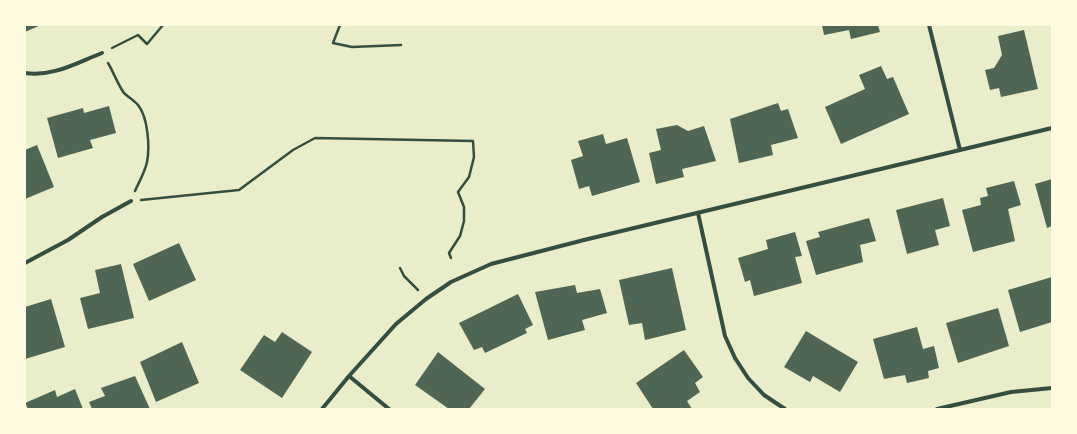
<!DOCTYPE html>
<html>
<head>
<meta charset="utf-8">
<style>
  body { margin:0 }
  #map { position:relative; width:1077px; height:434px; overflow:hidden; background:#e9edc9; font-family:Commissioner,sans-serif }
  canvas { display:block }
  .frame { position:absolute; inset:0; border:26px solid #fefae0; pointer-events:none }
</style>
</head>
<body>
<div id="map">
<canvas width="1077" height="434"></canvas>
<div class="frame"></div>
</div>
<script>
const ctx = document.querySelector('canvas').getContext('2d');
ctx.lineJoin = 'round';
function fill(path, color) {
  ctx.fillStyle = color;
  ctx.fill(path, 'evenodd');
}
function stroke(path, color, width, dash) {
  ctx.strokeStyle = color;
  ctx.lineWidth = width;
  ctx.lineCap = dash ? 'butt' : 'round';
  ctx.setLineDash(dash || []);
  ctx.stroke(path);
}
fill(new Path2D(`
  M25,25H41L25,32Z
  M822,25H878L880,32L851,39L849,30L824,35Z
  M1024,30L1038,89L1001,97L999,88L990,90L985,70L994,68L1002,55L998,36Z
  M881,66L887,79L893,77L909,114L841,144L825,107L865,89L859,75Z
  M778,103L781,111L788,109L798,138L771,145L773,155L739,163L730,119Z
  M109,106L116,133L90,140L93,148L58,158L47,118L83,108L84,113Z
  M677,125L688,131L704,126L716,161L682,169L684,177L656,184L649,153L661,150L656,129Z
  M603,134L606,144L627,138L640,182L592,196L589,186L579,189L571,160L583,156L578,141Z
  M37,145L54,187L25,199V150Z
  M1052,179V226L1047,228L1035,184Z
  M1014,181L1021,205L1008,209L1015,241L973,252L962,210L981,205L980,198L988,196L986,188Z
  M943,198L950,226L935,230L939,245L907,254L896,210Z
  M869,218L876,241L860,245L863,262L816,275L806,241L820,237L818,232Z
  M795,232L802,256L795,257L802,283L754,296L750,280L745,282L738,258L768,249L766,240Z
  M179,243L196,280L149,301L133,264Z
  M121,264L134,318L88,329L80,298L100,293L95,270Z
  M672,268L686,330L645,340L642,323L629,325L619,280Z
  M1052,277V322L1020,332L1008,290Z
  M575,285L577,293L600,289L607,313L582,320L585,330L548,340L535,292Z
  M518,294L533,325L525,329L527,333L485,353L482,347L474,350L459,323Z
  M51,299L65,347L25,359V307Z
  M998,308L1009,346L958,363L946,323Z
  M917,327L923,349L934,346L939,368L928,371L929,378L907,383L905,375L884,379L873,339Z
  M806,331L858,362L840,392L813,376L810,382L784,367Z
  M282,332L312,352L282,398L240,370L264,335L275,342Z
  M182,342L199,383L156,402L140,362Z
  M684,350L703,377L695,383L700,392L687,401L692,409H653L636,383Z
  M438,352L485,389L469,409H449L415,385Z
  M135,376L150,409H92L89,402L105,396L101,388Z
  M75,389L83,409H28L25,403L55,390L57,397Z`), '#4f6655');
stroke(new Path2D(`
  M340,25L333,43L352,47L401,45
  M112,48L138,35L147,44L163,25
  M108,63C114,73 117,83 124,93C128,97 134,100 138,105C148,117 150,147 147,162C145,172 139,182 135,191
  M141,200L239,190L293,150L315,138L473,141L474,157L469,177L458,192L464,207V221L460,236L449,253L451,258
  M400,268L404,276L418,290`), '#344e41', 2.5);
stroke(new Path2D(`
  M929,25L960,150
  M25,73C53,77 76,63 102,53
  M698,213L725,336L735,358L748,378L764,395L785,409
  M25,263L68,240L102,217L131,201
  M349,376L389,409
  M322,409L349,376L396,324L426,299L451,282L491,264L584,240L1052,128
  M937,409L1011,392L1052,388`), '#344e41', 4);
</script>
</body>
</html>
